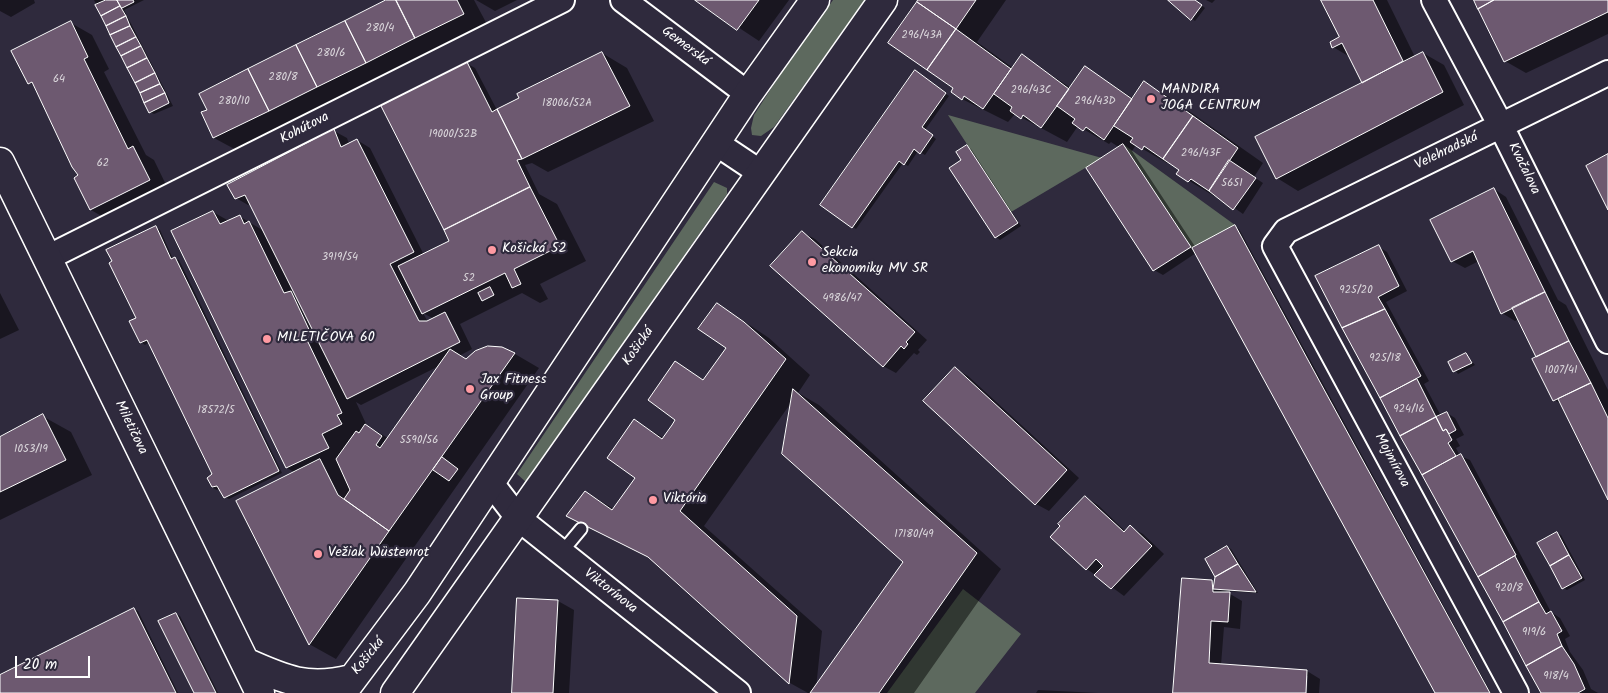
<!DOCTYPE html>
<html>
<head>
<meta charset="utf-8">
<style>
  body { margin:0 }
  #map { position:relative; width:1608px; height:693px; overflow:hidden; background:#2f2a3d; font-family:Kalam,sans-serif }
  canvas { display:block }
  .scale { position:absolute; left:15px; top:656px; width:75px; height:22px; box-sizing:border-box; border:2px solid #fff; border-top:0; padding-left:6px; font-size:15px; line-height:18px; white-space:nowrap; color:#fff; -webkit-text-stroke:4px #2f2a3d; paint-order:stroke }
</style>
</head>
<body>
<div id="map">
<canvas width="1608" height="693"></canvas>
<div class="scale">20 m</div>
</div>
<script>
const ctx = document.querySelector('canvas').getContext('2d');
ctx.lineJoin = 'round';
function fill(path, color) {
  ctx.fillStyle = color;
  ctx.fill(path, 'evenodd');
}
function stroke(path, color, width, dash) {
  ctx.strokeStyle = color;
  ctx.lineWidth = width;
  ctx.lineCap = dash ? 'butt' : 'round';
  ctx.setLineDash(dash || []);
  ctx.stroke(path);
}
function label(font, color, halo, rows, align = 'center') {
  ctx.font = font + ' Kalam,sans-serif';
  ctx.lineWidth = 4.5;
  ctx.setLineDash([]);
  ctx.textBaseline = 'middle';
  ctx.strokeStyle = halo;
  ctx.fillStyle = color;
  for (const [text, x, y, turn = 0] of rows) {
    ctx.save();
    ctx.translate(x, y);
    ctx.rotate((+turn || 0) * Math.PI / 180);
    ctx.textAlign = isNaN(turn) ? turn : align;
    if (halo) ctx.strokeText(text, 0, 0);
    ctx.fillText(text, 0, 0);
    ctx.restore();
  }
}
fill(new Path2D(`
  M833,0H865L774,127L761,136L752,135L751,128L754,115L785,67Z
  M948,115L1102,158L1011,212Z
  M1123,144L1235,225L1192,248Z
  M714,182L727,188V194L526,482L517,474Z
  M963,589L1021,634L975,693H887Z`), '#5d695e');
fill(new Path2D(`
  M0,0H34L35,3L11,17L0,11Z
  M94,0H144L124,10L173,106L154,114L150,112Z
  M389,0H474L489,28L240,152L214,138L202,113Z
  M476,0H517L495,11Z
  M697,0H789L759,41Z
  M920,0H1006L977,42L1013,68L1022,56L1071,88L1085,67L1134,99L1144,83L1169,97L1263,163L1254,177L1263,183L1243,214L1215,194L1214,196L1178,174L1181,170L1168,162L1167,163L1136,145L1132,151L1196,248L1235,226L1239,229L1491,693H1437L1196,253L1163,275L1154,270L1120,148L1111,142L1109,144L1078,126L1067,142L1015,114L1008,122L962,99L955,88Z
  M1169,0H1195L1205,8L1195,21Z
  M1206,0H1215L1212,3Z
  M1322,0H1387L1415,57L1423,53L1444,65L1464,105L1298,191L1277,178L1364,83L1350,57L1333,47L1341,38Z
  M1475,0H1608V34L1526,73L1505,61Z
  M71,23L92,35L109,69L104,72L146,155L154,160L170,193L112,222L91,210L80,176L34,85L30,83Z
  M602,53L627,68L654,121L548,172L532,163L525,165L539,194L557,204L586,261L540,284L548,299L540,303L522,293L460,324L472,349L459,356L467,360L495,347L515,354L539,368L336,659L309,644L296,473L287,468L172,232L213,212L229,221L239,216L264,231L251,204L248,205L236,198L334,131L347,138L349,144L357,140L370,148L424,255L450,242L466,63L475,68L497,110ZM423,313L434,319L428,322ZM439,366L388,438L367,426L356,402L361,405Z
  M919,74L949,96L925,130L936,139L925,155L918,151L908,166L903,163L856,229L853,227Z
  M967,147L971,149L1021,226L1000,240L996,237L963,161Z
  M1494,189L1506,197L1558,300L1566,305L1608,390V497L1562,404L1554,400L1538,357L1519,319L1515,321L1502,313L1479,261L1465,268L1452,261Z
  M156,227L160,230L173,259L179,260L282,473L229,499L225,497L220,488L217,490L213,488L209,478L213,474L149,342L145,345L141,342L137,318Z
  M802,232L815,239L927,340L918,350L920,352L917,355L914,353L896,373L883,366Z
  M1379,247L1387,252L1407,291L1386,302L1429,381L1424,384L1441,416L1447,413L1455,418L1464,435L1456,439L1460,446L1456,448L1460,456L1470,460L1551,612L1560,618L1570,636L1565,639L1570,652L1583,670L1591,689L1598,693H1543L1317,276Z
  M0,293L19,330L0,339Z
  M718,304L769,338L810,375L798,393L819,405L1001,569L914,693H808L790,683L653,560L568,516L585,492L614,509L637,477L634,421L664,438L677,419L675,363L704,380L728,348ZM793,400L905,561L816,688L822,631L704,526Z
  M1466,355L1475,365L1458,374L1450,363Z
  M955,369L968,376L1079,478L1049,511L1036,504Z
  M44,417L71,432L92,475L0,520V438Z
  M1085,497L1098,505L1126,532L1131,527L1143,534L1164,554L1124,596L1087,569Z
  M1557,533L1561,535L1585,580L1567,590L1563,588Z
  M1227,547L1231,549L1258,593L1225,591L1242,601L1240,629L1224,627L1221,665L1307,671L1320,679L1319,693H1307L1308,676H1306L1305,693H1176L1211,582L1215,584Z
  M558,601L574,610L569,693H513Z
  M134,609L138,611L178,693H0V676Z
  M176,614L180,616L218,693H195Z
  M1038,690L1098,693H1036Z`), '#0007');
const building = new Path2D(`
  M106,0H117L120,6L101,16L95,5Z
  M117,0H133L134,2L122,8Z
  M386,0H396L415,38L366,63L345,21Z
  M396,0H457L464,14L415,38Z
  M695,0H759L737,30Z
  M918,0H976L956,29L917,2Z
  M1168,0H1195L1202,5L1191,20Z
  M1321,0H1373L1403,61L1362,83L1342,43L1332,48L1330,42L1339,37Z
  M1474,0H1494L1478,9Z
  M1494,0H1608V12L1504,62L1478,9Z
  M917,2L956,29L927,70L888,43Z
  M120,6L126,16L106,26L101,16Z
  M126,16L130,26L110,35L106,26Z
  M71,21L88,57L84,59L128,149L133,146L150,180L90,210L74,178L78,175L72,167L32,82L28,84L11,51Z
  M345,21L366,63L317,87L296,45Z
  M130,26L136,37L116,47L110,35Z
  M956,29L1011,69L983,109L964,96L962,100L951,92L953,88L927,70Z
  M136,37L141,46L121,56L116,47Z
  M296,45L317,87L269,111L248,69Z
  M141,46L147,58L127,68L121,56Z
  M602,52L630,106L522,159L497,109L519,98L517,94Z
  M1423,52L1443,92L1276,179L1255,137Z
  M1022,54L1069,89L1041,128L1023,115L1021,119L1010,111L1012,107L994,94Z
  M147,58L155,73L135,83L127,68Z
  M467,62L492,112L497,109L522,159L517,160L530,187L444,230L381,106Z
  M1085,66L1132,99L1104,140L1086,127L1083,131L1072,123L1075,119L1057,106Z
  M248,69L269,111L213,138L201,112L207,110L199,94Z
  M915,70L946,93L922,127L933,135L920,154L914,149L904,165L899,161L852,228L820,205Z
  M155,73L160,84L140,93L135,83Z
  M1144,81L1193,116L1163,159L1144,146L1142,150L1130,142L1133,138L1114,126Z
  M160,84L165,93L144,103L140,93Z
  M165,93L169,103L149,113L144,103Z
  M1193,116L1238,148L1209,191L1191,179L1188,182L1176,174L1179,170L1163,159Z
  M334,129L341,147L357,139L414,252L390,264L419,321H427L445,312L460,342L347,399L245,195L235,199L227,185Z
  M1123,144L1191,247L1153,271L1086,168Z
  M967,145L1018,223L995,238L949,168L961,160L956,152Z
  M1608,154V210L1586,166Z
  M1229,160L1256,178L1233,210L1209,191Z
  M530,187L560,246L514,269L521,284L512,288L505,273L422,314L398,266L449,241L444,230Z
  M1494,188L1545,292L1501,314L1473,251L1451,262L1430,220Z
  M213,211L220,224L240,215L244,224L249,221L284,293L291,291L313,338L307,340L342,413L337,415L342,424L322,434L329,448L286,468L171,231Z
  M1235,225L1321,384L1490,693H1435L1192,248Z
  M156,226L171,259L175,257L279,471L224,498L217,486L212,487L207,478L212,474L147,340L140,343L129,321L136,318L109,263L112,261L106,250Z
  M802,231L915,332L906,342L908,344L904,349L901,346L883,367L770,266Z
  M1379,245L1399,286L1378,297L1385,309L1342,328L1315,276Z
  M490,287L494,295L482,301L478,293Z
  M1545,292L1569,341L1536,357L1512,308Z
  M717,303L744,322L786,359L680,511L797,616L789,684L648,557L566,516L585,491L612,510L635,478L607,458L634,419L662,439L672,425L675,420L648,400L675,361L703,380L726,348L698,329Z
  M1385,309L1421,376L1380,398L1342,328Z
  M1569,341L1591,383L1553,401L1532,359Z
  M488,346L502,347L515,353L389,531L344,499L350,490L336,459L356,431L359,433L365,424L382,436L376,445L380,448L450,349L466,359L475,351Z
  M1466,353L1472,363L1453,372L1448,362Z
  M955,367L1067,470L1035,505L923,401Z
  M1417,379L1436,417L1400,436L1380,398Z
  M1591,383L1608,418V500L1558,399Z
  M793,389L977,553L879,693H810L903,562L782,454Z
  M1447,412L1456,430L1449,434L1446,429L1443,431L1436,417Z
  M43,414L66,460L0,492V437Z
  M1436,417L1443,431L1446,429L1452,440L1448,443L1456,456L1422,475L1400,436Z
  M1461,454L1516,555L1478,577L1422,475Z
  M442,457L458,469L449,481L433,470Z
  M320,459L338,495L389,531L309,645L236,501Z
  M1085,496L1124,532L1130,525L1152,546L1111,589L1094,575L1103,566L1096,559L1086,570L1050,537L1060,526L1058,524Z
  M1557,532L1569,555L1550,566L1537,543Z
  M1227,546L1238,564L1215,577L1205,559Z
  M1569,555L1582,578L1562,589L1550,566Z
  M1515,556L1539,602L1503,622L1478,577Z
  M1238,564L1256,592L1213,589L1215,577Z
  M1182,578L1212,580L1213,592H1230L1228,622L1211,621L1209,663L1307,670L1306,693H1173Z
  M517,598L558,600L553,693H512Z
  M1539,602L1546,614L1551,611L1562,631L1557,634L1562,646L1526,666L1503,622Z
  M134,608L176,693H0V675Z
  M176,613L216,693H194L158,621Z
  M1562,646L1574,664L1585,689L1578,693H1541L1526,666Z`);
fill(building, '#6d5970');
stroke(building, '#fff', 1);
const lane = new Path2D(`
  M561,553L581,529`);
const street = new Path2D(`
  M623,0L748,94
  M1434,0L1501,126L1608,341
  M716,143L761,173
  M47,258L562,0
  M491,483L518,518L738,693
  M1516,693L1275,246L1286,231L1608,73`);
const secondary = new Path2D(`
  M0,162L260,693
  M245,662C285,680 308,690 351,679
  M342,693L417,593L748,94L815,0
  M395,693L883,0`);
stroke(lane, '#fff', 15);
stroke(street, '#fff', 28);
stroke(secondary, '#fff', 31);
stroke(lane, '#2f2a3d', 11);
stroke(street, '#2f2a3d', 24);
stroke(secondary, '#2f2a3d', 28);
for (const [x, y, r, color] of [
  [1151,99,5,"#ff9aa2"],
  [492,250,5,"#ff9aa2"],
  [812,262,5,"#ff9aa2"],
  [267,339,5,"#ff9aa2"],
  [470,389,5,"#ff9aa2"],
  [653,500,5,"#ff9aa2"],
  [318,554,5,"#ff9aa2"]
]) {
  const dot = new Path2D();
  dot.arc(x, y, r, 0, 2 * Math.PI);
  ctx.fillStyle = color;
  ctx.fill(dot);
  stroke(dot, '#2f2a3d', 2);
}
label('11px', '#dad6db', null, [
  ["280/4",380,29],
  ["296/43A",922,36],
  ["280/6",331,54],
  ["280/8",283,78],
  ["64",59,80],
  ["296/43C",1031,91],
  ["280/10",234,102],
  ["296/43D",1095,102],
  ["18006/52A",567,104],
  ["19000/52B",453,135],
  ["296/43F",1201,154],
  ["62",103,164],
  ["5651",1232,184],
  ["3919/54",340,258],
  ["52",469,279],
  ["925/20",1356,291],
  ["4986/47",842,299],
  ["925/18",1385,359],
  ["1007/41",1561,371],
  ["924/16",1409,410],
  ["18572/5",216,411],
  ["5590/56",419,441],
  ["1053/19",31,450],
  ["17180/49",914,535],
  ["920/8",1509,589],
  ["919/6",1534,633],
  ["918/4",1556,677]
]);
label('14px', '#fff', '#2f2a3d', [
  ["Gemerská",685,47,37],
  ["Kohútova",305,129,-27],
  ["Velehradská",1447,152,-26],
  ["Kvačalova",1523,169,64],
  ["Košická",639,347,-55],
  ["Miletičova",130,428,64],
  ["Mojmírova",1391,461,62],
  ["Viktorínova",610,592,38],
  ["Košická",369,657,-51]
]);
label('14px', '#fff', '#2f2a3d', [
  ["MANDIRA",1161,91],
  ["JOGA CENTRUM",1161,107],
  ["Košická 52",502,250],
  ["Sekcia",822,254],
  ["ekonomiky MV SR",822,270],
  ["MILETIČOVA 60",277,339],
  ["Jax Fitness",480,381],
  ["Group",480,397],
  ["Viktória",663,500],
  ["Vežiak Wüstenrot",328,554]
], 'left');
</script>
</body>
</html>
